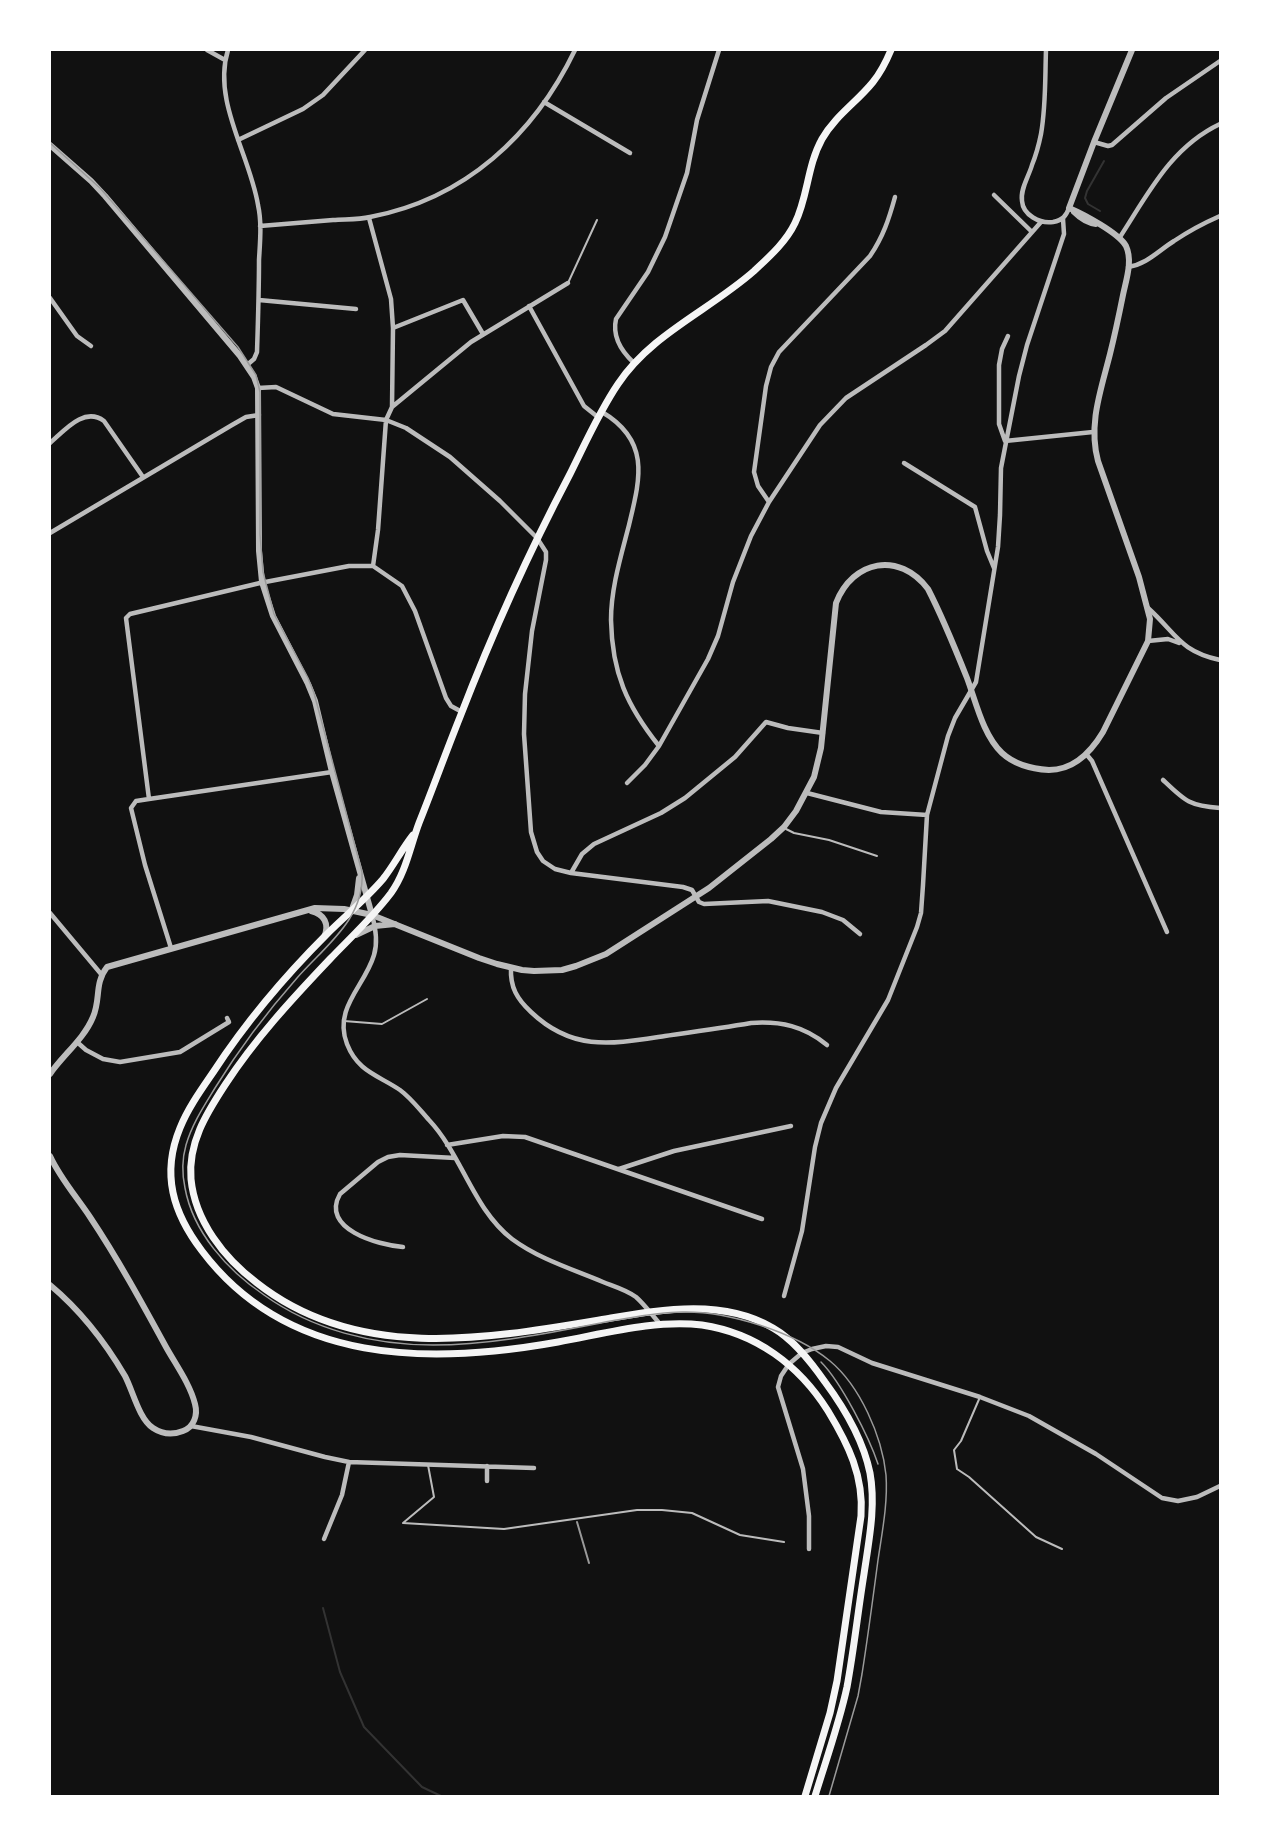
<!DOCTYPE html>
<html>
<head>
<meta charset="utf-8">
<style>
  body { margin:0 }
  #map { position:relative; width:1270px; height:1846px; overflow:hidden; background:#111; font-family:"Times New Roman",serif }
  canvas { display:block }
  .frame { position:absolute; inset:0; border:51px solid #fff; pointer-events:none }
</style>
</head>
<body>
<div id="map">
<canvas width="1270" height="1846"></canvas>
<div class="frame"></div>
</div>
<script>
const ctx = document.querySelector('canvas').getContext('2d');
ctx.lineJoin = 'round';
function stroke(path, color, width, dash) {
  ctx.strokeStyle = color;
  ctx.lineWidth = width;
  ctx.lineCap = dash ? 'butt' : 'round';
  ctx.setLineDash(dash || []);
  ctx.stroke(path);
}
stroke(new Path2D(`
  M1100,211L1088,204L1085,198L1087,191L1104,161
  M323,1608L340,1672L364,1727L422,1787L441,1796`), '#333', 2);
stroke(new Path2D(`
  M568,283L597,220
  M786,829L794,833L829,840L877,856
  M344,1021L382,1024L427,999
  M980,1397L961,1441L954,1450L957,1469L969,1477L1036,1537L1062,1549
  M428,1465L434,1497L403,1523L504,1529L637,1510H662L692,1513L740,1535L784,1542`), '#bcbcbc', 2);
stroke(new Path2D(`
  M207,50L225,60
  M228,50C212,101 250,155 258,205C262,223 260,242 259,260C259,291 258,321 257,352L254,359L247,365
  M1046,50C1045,77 1046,106 1041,134C1039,144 1036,155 1032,165C1029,176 1020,189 1022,201C1023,215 1040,224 1053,222C1063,220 1066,216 1069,208
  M544,102L630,153
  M238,140L303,109L323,95L365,50
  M1094,142L1108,146L1112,145L1166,98L1220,61
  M994,195L1032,232
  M369,218L391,299L393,328L392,407L386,420L378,530L373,566
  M260,226C285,224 309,222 333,220C345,219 358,220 370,217C465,199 534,135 575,50
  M1120,237C1148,194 1171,147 1220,124
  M1128,267C1147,264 1158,251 1174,241C1189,231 1204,223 1220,216
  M50,298L77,336L91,346
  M259,300L356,309
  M529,306L584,406L599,418
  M393,328L463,300L483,334
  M1008,336L1002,349L999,365V424L1005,441L1093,432
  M634,363C621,351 612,337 616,319L648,272L665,237L687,173L697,120L719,50
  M258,388L276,387L333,414L386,420L406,428L450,457L500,501L537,538L546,552V560L532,631L525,694L524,734L531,832L537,852L543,861L555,869L571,873L683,887L692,890L699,902L704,904L768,901L822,912L843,920L860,934
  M392,407L471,342L568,283
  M602,412C651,441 640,479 629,525C621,556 611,588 611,620C612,673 627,706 659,746
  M50,443C64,431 84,406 104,421L143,477
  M904,463L975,507L987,551L994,568
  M769,502L758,486L754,472L766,386L771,367L779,352L870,256C883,237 889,219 895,197
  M50,533L232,425L246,417L259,415
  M1148,608C1176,633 1179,651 1220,660
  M1148,641L1168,639L1179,643
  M1087,755L1092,761L1167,932
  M1163,780C1185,801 1189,806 1220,808
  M627,783L645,765L659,746L708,659L718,636L733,582L751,536L769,502L820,425L846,398L926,345L945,331L1041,222
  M807,793L881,812L927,815
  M149,799L332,772
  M571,873L582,854L594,844L661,813L685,798L735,757L766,722L788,728L823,733
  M50,913L101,974
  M372,915C376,929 378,942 374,955C365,986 333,1008 347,1044C358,1072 378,1075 400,1090C411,1098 420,1110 429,1120C462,1155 473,1209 512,1239C539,1259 572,1269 603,1282C613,1286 627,1290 636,1297C645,1305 652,1315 660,1324
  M171,948L145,865L131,808L136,801L149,799L126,618L130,614L260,583L349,566H373L402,586L415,611L446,698L451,706L462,712
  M511,968C510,987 517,999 531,1012C573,1052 612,1044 665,1036C693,1032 722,1028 751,1023C781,1021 804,1026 827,1045
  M77,1042L86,1050L103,1059L120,1062L180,1052L229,1022L227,1018
  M447,1145L503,1136L525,1137L762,1219
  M619,1169L674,1151L791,1126
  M403,1247C378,1245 320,1229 340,1194L378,1162L388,1157L400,1155L455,1158
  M784,1296L802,1231L815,1147L821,1123L836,1088L888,1000L917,927L921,913L923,885L927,815L948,736L955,718L976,682L998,547L1000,515L1001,468L1019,376L1027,345L1064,234L1063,219
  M191,1426L251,1437L325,1457L349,1462L534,1468
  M487,1466V1481
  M324,1539L342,1495L349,1462
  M809,1549V1516L803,1469L778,1387L781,1376L789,1364L802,1353L812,1349L826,1346L838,1347L872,1363L980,1397L1029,1416L1096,1454L1162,1498L1178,1501L1197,1497L1220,1486`), '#bcbcbc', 4.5);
stroke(new Path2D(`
  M50,145L91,181L105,196L240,356L254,377L258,388L259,551L262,582L273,616L308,684L315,701L332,772L372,915
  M1069,208L1094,142L1132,50
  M1074,212C1081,219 1087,223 1096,224
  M352,909L357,895L359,878
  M311,911C324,914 330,924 324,937
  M356,935L375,926L395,924
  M50,1074C63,1055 84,1039 93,1017C101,999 94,984 107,967L315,908L344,909L372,915L479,958L497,964L522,970L534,971L562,970L576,966L606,954L709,888L771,839L784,827L796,811L814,777L821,748L836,603C853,560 899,551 928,589C943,618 955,648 967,678C976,702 983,735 1002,753C1015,765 1032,769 1049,770C1074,770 1091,752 1103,732L1148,641L1150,619L1139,577L1098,461C1088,424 1101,390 1110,354C1115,334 1119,315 1123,295C1126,280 1133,261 1126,246C1119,233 1083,214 1069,208
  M50,1156C60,1178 76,1196 90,1217C118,1259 142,1303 166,1347C176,1365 190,1384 195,1404C198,1415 194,1427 183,1431C173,1435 162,1434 153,1428C139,1419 133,1391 125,1376C105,1342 80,1310 50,1285`), '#bcbcbc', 6);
stroke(new Path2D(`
  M413,835C402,849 394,865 383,879C366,899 345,916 327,934C285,976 246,1022 214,1071C201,1090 188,1108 180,1128C161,1174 173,1213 202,1251C288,1365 430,1365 558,1342C603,1334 656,1319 702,1325C756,1333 799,1365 828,1411C848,1444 864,1476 861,1516L837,1681L830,1713L805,1796
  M815,1796C826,1760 839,1724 847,1687C854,1649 858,1611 864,1574C869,1540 876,1506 870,1473C863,1439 845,1409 825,1382C811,1362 794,1340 773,1328C724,1299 664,1309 611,1318C492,1338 360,1364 257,1283C224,1258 195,1221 191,1179C188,1143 206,1114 225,1085C255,1039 292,999 330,959C351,937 373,917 391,893C406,872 410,847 419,823C433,788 446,752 460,717C492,634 529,552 570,474C585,444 599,412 618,384C651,334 710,310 754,271C769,257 786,242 795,223C808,197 807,166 822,139C835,116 857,102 873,82C881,72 886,62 891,50`), '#f5f5f5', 7);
stroke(new Path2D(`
  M50,143L100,188L238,347L256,375L260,392V534L263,572L274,614L308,678L314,693L362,872C365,919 325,946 297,978C267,1012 239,1049 215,1088C204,1106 192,1124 186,1145C182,1159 182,1174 185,1188C193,1232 227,1270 264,1295C313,1330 373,1345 433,1345C494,1345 552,1332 611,1321C635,1317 658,1312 682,1312C728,1311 795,1332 830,1361C860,1386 882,1436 886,1475C888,1503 882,1533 878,1560C873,1598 868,1636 862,1674L858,1696L829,1796
  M821,1362C841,1382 869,1437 878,1464`), '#9a9a9a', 1.5);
stroke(new Path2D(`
  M577,1522L589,1563`), '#9a9a9a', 2);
</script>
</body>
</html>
